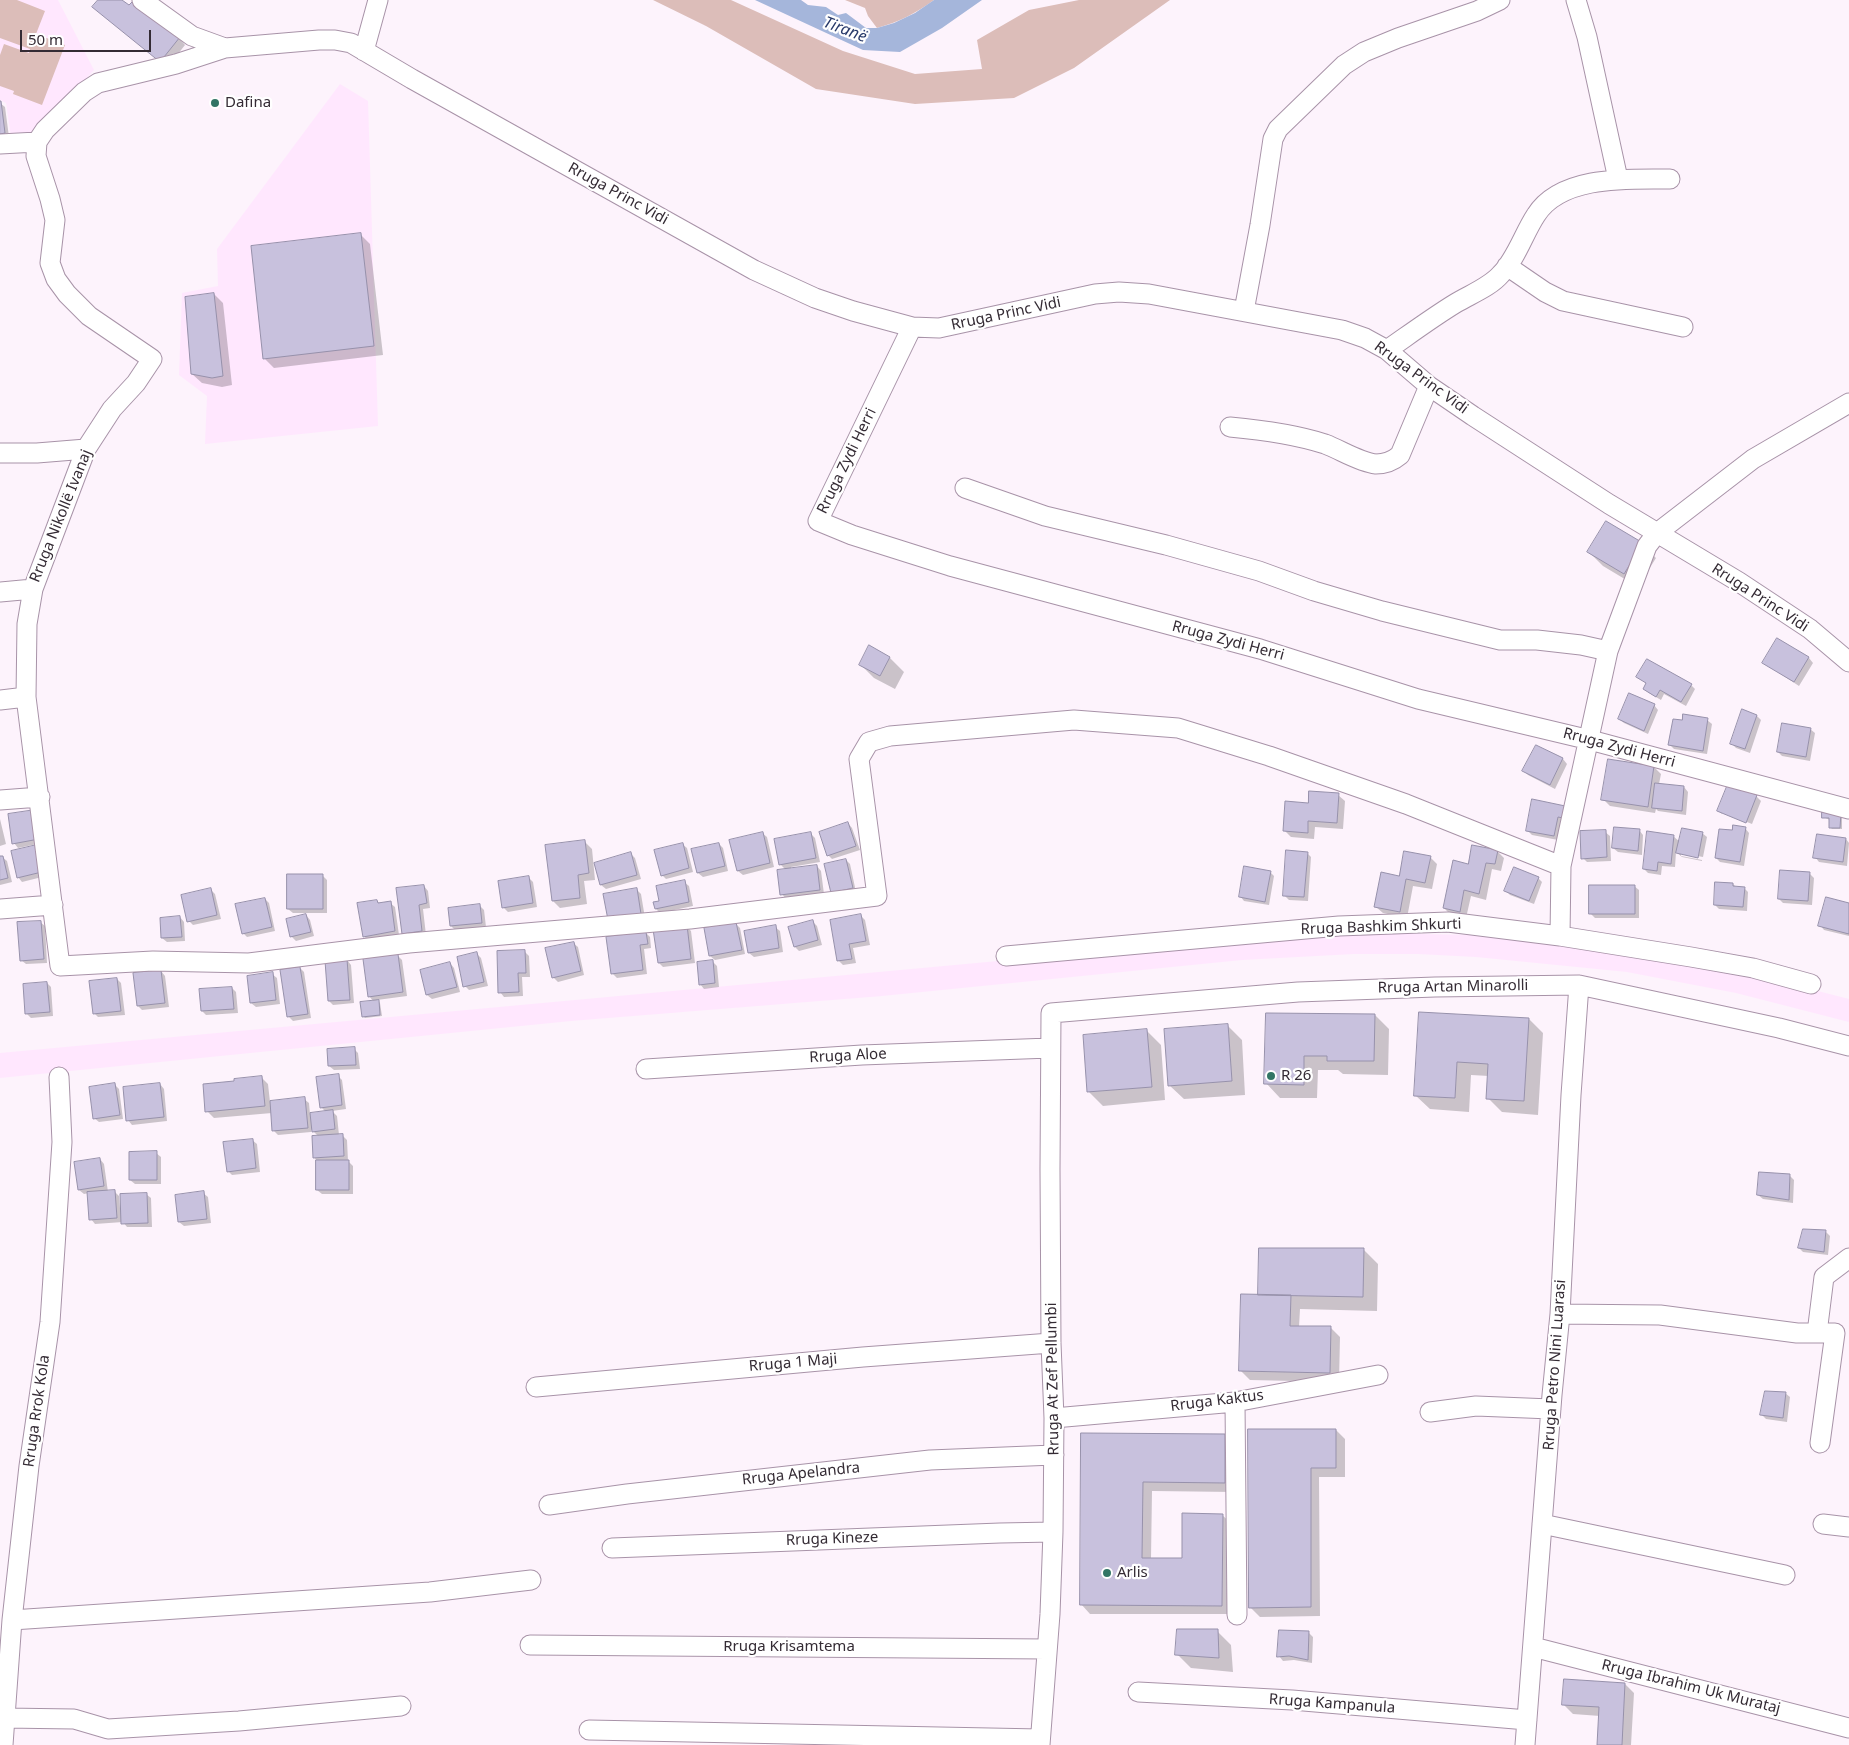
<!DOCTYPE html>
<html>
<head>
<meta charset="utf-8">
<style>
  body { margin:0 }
  #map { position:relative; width:1849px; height:1745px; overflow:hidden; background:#fdf3fc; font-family:"Noto Sans",sans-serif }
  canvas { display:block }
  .scale { position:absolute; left:20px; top:30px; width:131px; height:22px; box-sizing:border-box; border:2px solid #342b34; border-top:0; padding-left:6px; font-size:15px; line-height:18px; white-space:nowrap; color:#342b34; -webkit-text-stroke:4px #fff; paint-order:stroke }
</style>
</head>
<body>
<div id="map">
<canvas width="1849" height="1745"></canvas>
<div class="scale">50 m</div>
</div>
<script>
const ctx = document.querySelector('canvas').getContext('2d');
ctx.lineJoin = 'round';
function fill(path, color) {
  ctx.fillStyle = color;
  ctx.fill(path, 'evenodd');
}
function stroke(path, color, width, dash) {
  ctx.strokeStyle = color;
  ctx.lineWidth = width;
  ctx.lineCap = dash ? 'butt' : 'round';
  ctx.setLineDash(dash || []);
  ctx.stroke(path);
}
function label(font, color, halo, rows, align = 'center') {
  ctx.font = font + ' "Noto Sans",sans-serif';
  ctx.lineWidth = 4.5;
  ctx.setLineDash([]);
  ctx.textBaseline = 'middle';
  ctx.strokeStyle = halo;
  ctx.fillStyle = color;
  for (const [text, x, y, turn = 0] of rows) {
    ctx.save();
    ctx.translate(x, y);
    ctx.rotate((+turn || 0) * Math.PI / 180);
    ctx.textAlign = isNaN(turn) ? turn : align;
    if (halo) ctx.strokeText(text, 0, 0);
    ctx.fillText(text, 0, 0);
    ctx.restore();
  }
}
fill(new Path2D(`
  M0,0H58L94,70L33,137H11L6,103L0,100Z
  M340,84L368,101L378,426L205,444L207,396L179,375L182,293L218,286L217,249Z
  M1361,933L1475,935L1558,942L1640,953L1814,990L1849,999V1022L1736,993L1627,972L1476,957L1418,954H1354L1242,960L882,996L571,1021L0,1078V1053L998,961L1181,945Z`), '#ffe7fe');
fill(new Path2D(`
  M0,0H17L45,11L36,34L65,45L42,105L13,94L14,91L0,86V55L4,44L29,53L30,49L0,38Z
  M653,0H731L843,51L915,74L982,69L977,40L1029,10L1079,0H1170L1074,68L1014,98L915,104L816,89L706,26Z
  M845,0H934C916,13 899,22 877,28L868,16L865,8Z`), '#dcbdb9');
fill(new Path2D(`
  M755,0H801L808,5L826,7L838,15L846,13L866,28H877L894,23L915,13L934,0H982L942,28L900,52L863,50Z`), '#a5b6db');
fill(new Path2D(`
  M100,0H120L179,38L185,45L167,68Z
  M0,103L5,107L9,137L0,138Z
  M361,235L370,244L383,355L274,368L265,359Z
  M214,294L223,303L232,385L222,387L202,383L192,374Z
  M1642,544L1656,558L1638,587L1603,566L1589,552Z
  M1777,640L1809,658L1813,663L1799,686L1764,663Z
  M869,647L890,658L904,672L895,689L874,678L860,664Z
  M1638,677L1691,685L1695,689L1686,706L1664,694L1661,700L1649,693L1644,689L1647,684Z
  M1654,705L1658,710L1648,734L1624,723L1619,719Z
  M1757,716L1761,720L1750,753L1736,748L1732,744Z
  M1707,720L1712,724L1707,754L1674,749L1670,745Z
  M1810,729L1815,733L1810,761L1782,756L1778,752Z
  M1536,746L1563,759L1567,764L1555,789L1528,775L1524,771Z
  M1609,761L1654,767L1661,774L1659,784L1684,787L1688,792L1686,815L1658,811L1656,809L1655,813L1610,806L1603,799Z
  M1729,786L1757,797L1761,801L1752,824L1722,812V814L1719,811Z
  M1338,795L1345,801L1343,829L1315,827L1314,839L1291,837L1284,830L1309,804Z
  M1533,801L1574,812L1558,840L1532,835L1527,830Z
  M34,811L50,875L22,882L18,877L38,846L37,844L18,848L14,843Z
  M1842,816V829H1832L1830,827V820L1823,817Z
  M0,819L6,844L0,846Z
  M848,823L852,828L860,850L832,859L828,855Z
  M1745,828L1749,833L1744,866L1720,862L1716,858L1733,832Z
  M1639,830L1643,835L1642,855L1618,852L1613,848Z
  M1605,832L1610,836L1611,861L1587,862L1583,858Z
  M762,833L767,837L774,867L743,875L738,871L731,841Z
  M1702,833L1707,837L1703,857L1681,853V856L1702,860V861L1682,857L1676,852L1675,867L1662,866L1661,875L1648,873L1644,869L1673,836L1680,842Z
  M811,834L815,838L820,862L791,867V869L817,866L821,871L824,894L786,899L782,894L786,870L780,864Z
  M1846,839L1849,843L1847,866L1819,862L1815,857Z
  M585,842L592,849L595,880L584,881L587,904L560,908L553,901Z
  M682,844L687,848L693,872L666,879L662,875Z
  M719,844L723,848L728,871L703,877L698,873Z
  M1497,851L1504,858L1501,871L1492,869L1486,900L1471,896L1466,918L1451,915L1444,908L1469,865Z
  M630,853L635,858L641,879L606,889L601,885Z
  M1307,853L1311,857L1308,901L1289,900L1284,895Z
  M0,857H2L7,861L12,882L0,885Z
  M1430,857L1437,864L1432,889L1413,886L1407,918L1383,913L1376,907L1400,877Z
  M846,860L850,864L856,892L836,897Z
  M1270,872L1274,876L1269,905L1244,901L1240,896Z
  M1809,873L1814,878L1812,905L1783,903L1779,899Z
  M322,875L327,880V913H293L288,909Z
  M529,878L533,882L537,907L508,912L503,907Z
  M1538,878L1542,882L1534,904L1510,895L1506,891Z
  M684,882L689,886L693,906L660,913L656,909L655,903L661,902Z
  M1733,884L1736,887L1744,888L1748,892L1747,911L1719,909L1715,905Z
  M424,886L428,891L430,908L423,909L426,935L407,937L403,933Z
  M1634,886L1639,890V918H1595L1590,913Z
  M210,889L215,894L221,919L193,925L189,921Z
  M637,890L641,894L645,918L614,923Z
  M265,899L269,903L275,931L247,937L243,933Z
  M377,901L380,904L390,903L395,907L399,935L368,941L364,936Z
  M1849,904V936L1824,930L1820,925Z
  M480,906L484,910L486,927L455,930L451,926L449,909Z
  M306,915L310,920L314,936L296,941L291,936Z
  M861,916L865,920L870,945L853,948L856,963L843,965L838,960Z
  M180,917L184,922L185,941L167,942L162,938Z
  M40,922L45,926L47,963L26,964L21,960Z
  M813,922L817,926L822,945L799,951L795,947Z
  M736,924L740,928L745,954L715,960L710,956Z
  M686,926L691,931L695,963L663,967L659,963Z
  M775,927L780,931L783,952L754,957L749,953Z
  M646,933L650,937L651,948L644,949L647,974L617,978L612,973Z
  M573,943L578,947L584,975L558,982L553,977Z
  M525,952L529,956L530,977H522L523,996L504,997L500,992Z
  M477,954L481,958L488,986L469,990L465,986Z
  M398,956L402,960L407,996L377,1000L380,1003L382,1016L365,1018L363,1016L374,1002L369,996Z
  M347,960L351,965L354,1003L333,1005L329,1001Z
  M712,961L717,966L719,987L704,989L700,984Z
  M450,963L454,968L460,992L432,999L427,995L421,971Z
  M300,968L304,972L311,1018L293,1021L289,1017Z
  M161,971L165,976L169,1007L142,1010L138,1006Z
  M272,974L277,978L280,1004L256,1007L251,1003Z
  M117,979L121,983L125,1015L98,1017L94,1013Z
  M47,983L51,987L53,1016L31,1018L26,1013Z
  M232,988L236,992L238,1013L206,1015L202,1011Z
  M1420,1013L1529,1019L1543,1033L1538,1115L1502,1112L1488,1098L1489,1076L1471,1075L1469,1112L1430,1109L1415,1095Z
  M1267,1014L1375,1015L1389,1029L1388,1075L1343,1074L1338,1070H1318L1317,1098H1280L1266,1083Z
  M1228,1026L1242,1040L1245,1095L1184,1099L1169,1085Z
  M1147,1031L1161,1045L1165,1100L1103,1106L1088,1091Z
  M354,1049L358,1053L360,1069L334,1070L329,1066Z
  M338,1076L342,1080L346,1109L332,1111L337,1116L339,1135H342L347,1140L348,1161L353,1166V1194H322L317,1190V1161L314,1157L319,1137L311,1129V1132L278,1135L274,1131L272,1113L214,1118L207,1111L261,1077L268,1084L270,1102L304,1099L309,1103L310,1114L326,1112L321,1107Z
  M160,1084L164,1089L167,1121L132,1125L128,1120Z
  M115,1085L119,1089L123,1119L99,1122L94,1118Z
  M252,1140L257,1144L260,1172L232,1175L228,1171Z
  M156,1153L161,1157V1184H135L130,1180Z
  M100,1159L104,1164L108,1192L114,1191L119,1196L120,1208L146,1194L151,1198L152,1227H127L123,1222L95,1224L91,1219L89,1193L84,1194L79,1190Z
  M1790,1176L1794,1180L1793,1203L1763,1199L1758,1195Z
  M203,1193L208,1197L211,1223L184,1226L179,1222Z
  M1826,1232L1830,1236L1828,1255L1803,1252L1799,1248Z
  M1363,1249L1378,1264L1377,1311L1300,1309L1299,1327L1331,1328L1340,1337L1339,1382L1250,1380L1241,1371L1260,1296Z
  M1785,1393L1790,1397L1787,1422L1766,1419L1762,1415Z
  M1336,1430L1345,1439V1477H1319L1320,1616L1260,1617L1250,1607V1431Z
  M1083,1434L1224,1435L1234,1444V1492L1152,1491L1151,1559H1183L1222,1515L1232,1524L1231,1614H1090L1081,1604Z
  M1217,1631L1231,1645L1233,1672L1191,1668L1177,1654Z
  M1308,1632L1313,1637L1312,1663L1294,1660L1283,1661L1279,1656Z
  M1565,1680L1625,1684L1634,1693L1631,1745H1598L1600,1716L1573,1714L1564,1705Z`), '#0003');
const building = new Path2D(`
  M98,0H122L129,5L134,0L180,37L160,62L92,7Z
  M0,101H1L5,133L0,134Z
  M361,233L374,346L263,359L251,246Z
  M214,293L223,376L212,378L191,374L185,297Z
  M1606,521L1643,543L1624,574L1587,552Z
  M1777,638L1809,657L1794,682L1762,663Z
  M869,645L890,657L880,676L859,665Z
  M1647,659L1692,684L1681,702L1660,690L1656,697L1643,689L1646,683L1636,677Z
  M1629,693L1655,704L1644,731L1618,719Z
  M1742,709L1757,715L1745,749L1730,744Z
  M1683,714L1708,718L1703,751L1668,745L1673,719L1682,720Z
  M1782,723L1811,728L1806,757L1777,752Z
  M1536,745L1563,758L1550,785L1522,771Z
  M1608,759L1654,766L1648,807L1601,800Z
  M1655,783L1684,786L1682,811L1652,808Z
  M1728,784L1757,795L1746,823L1717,811Z
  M1309,791L1339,793L1337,823L1308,821V833L1283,831L1285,801L1308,803Z
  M1532,799L1570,807L1568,819L1558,817L1554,836L1526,831Z
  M35,810L39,839L12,844L8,814Z
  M1822,812L1841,813L1840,828H1829V818H1822Z
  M848,822L856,846L827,856L819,832Z
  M1733,825L1746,827L1740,862L1715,858L1719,829L1732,830Z
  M1614,827L1640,829L1638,851L1612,848Z
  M1682,828L1703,832L1698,858L1676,853Z
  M1606,830L1607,857L1581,859L1580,831Z
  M1647,831L1674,835L1671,864L1658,862L1657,871L1643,869Z
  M763,832L770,863L737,871L729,840Z
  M811,832L816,858L779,865L774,839Z
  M1817,834L1846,838L1843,862L1813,858Z
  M585,840L589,873L578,875L580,898L552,901L545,845Z
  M683,843L689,868L661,876L654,850Z
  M719,843L725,866L697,873L691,849Z
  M41,844L46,871L17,878L11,851Z
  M1472,845L1498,850L1495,864L1486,863L1479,894L1464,890L1460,912L1443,908L1453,860L1468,864Z
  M1286,850L1308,852L1304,897L1283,896Z
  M1404,851L1431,856L1425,883L1406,879L1400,912L1374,907L1381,872L1399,876Z
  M631,852L637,875L600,885L594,863Z
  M0,856H3L8,878L0,880Z
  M846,859L853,888L831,893L824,864Z
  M817,865L820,890L780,895L777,870Z
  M1244,866L1271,871L1265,902L1239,897Z
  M1514,867L1539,877L1529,901L1504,891Z
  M1780,870L1810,872L1808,901L1778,899Z
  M287,874H323V909H287Z
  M529,876L533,903L502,908L498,881Z
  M685,880L689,902L655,909L653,902L659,901L656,886Z
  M1715,882L1733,883V886L1745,887L1743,907L1714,905Z
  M424,885L427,903L419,905L422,931L402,934L396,888Z
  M1589,885H1635V914H1589Z
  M211,888L217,915L187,922L181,895Z
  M637,888L641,914L608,920L603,894Z
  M1826,897L1849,903V934L1818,926Z
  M265,898L272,927L242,934L235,904Z
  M377,900L378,903L391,901L395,931L363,937L357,903Z
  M480,904L482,923L450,926L448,908Z
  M306,914L311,932L290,937L286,919Z
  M861,914L866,941L849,944L852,959L837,961L830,920Z
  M180,916L182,937L161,938L160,918Z
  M813,920L818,940L794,947L788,927Z
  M41,921L44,959L20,961L17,922Z
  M736,922L742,950L709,956L704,928Z
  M687,925L691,959L658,963L653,929Z
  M776,925L779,948L748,953L744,931Z
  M646,932L648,944L640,945L643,970L611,974L606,937Z
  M574,942L581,971L552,978L545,948Z
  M525,950L526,973H518L519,992L498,993L497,951Z
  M477,952L484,982L463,987L457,957Z
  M398,954L403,992L368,997L363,959Z
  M347,959L350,1000L328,1001L325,961Z
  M713,960L715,983L699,985L697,962Z
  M450,962L457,987L426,995L420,970Z
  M300,967L308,1014L287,1017L280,970Z
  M161,970L165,1003L137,1006L133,973Z
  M273,972L276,1000L250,1003L247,976Z
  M117,978L121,1011L93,1014L89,981Z
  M47,982L50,1012L25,1014L23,984Z
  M232,987L234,1009L201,1011L199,989Z
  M379,1000L380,1015L362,1017L360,1002Z
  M1419,1012L1529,1018L1524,1101L1486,1099L1488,1064L1457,1062L1455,1098L1414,1096Z
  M1266,1013L1375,1014L1374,1061H1327V1056H1304V1085L1264,1084Z
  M1228,1024L1232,1081L1168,1086L1164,1029Z
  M1147,1029L1152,1087L1087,1092L1083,1035Z
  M355,1047L356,1065L328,1066L327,1049Z
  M339,1074L342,1105L320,1108L316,1077Z
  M262,1076L265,1106L205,1112L203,1084L234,1081V1079Z
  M115,1083L120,1115L93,1119L89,1087Z
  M160,1083L164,1117L126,1121L123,1087Z
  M305,1097L308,1128L272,1131L270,1101Z
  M333,1110L335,1129L312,1132L310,1113Z
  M343,1134L344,1156L313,1158L312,1136Z
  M253,1139L256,1168L227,1172L223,1142Z
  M157,1151V1180H129V1152Z
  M100,1158L104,1186L78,1190L74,1162Z
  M316,1160H349V1190H316Z
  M1759,1172L1790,1174L1789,1200L1757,1195Z
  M115,1190L117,1218L89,1220L87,1192Z
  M204,1191L207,1219L178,1222L175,1195Z
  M147,1193L148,1223L121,1224L120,1194Z
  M1803,1229L1826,1230L1824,1252L1798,1248Z
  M1259,1248H1364L1363,1297L1258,1295Z
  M1241,1294L1291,1295L1290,1326H1331L1330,1373L1239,1371Z
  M1765,1391L1786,1392L1783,1418L1760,1415Z
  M1248,1429H1336V1468H1311V1607L1249,1608Z
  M1081,1433L1225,1434V1483L1143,1482L1142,1558H1182V1513L1223,1514L1222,1606L1080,1605Z
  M1177,1629H1218L1219,1658L1175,1655Z
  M1279,1630L1309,1631L1308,1660L1289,1656L1277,1657Z
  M1564,1679L1625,1683L1622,1745H1597L1599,1707L1562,1705Z`);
fill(building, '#c8c1dd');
stroke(building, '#9791ab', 1);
const minor = new Path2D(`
  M142,0L192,36L225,48L319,40H335L351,43L412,79L754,270L815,298L853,311L912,327L939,328L1095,294L1119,292L1149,294L1342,330L1365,338L1387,350L1429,386L1473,416L1609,504L1739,582L1810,629L1849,662
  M1576,0L1587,37L1618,179
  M225,48L176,64L98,83L84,92L45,130L37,142L36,156L50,199L55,220L50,263L56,279L67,294L89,316L152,359L136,383L112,409L86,449L33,589L27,624L26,697L60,966L153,961L249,963L409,943L690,919L877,896L859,759L869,742L890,736L1074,720L1178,728L1269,756L1406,804L1561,866
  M364,51L378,0
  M0,144L37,142
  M1507,266L1545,292L1563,301L1683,327
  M1244,311L1260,225L1273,139L1278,129L1344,65L1364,52L1398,38L1477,11L1500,0
  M912,327L818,521L852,535L950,566L1260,649L1418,699L1590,740L1849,809
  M1387,350C1410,334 1433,317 1456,303C1471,294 1490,287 1501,274C1516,259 1524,233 1536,215C1561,175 1629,179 1670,179
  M1230,427C1263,430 1294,434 1325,444C1341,450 1359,462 1376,464C1386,464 1393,461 1400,455L1429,386
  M0,453H37L86,449
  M965,488L1045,516L1166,545L1259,571L1314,591L1382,611L1500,640H1537L1581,645L1608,651
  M0,592L33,589
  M0,700L26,697
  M0,800L40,797
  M0,909L53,905
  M1560,936L1561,866L1608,651L1647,546L1657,533L1753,459L1849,403
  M1006,956L1339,926L1448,922L1560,936L1691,957L1753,968L1811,984
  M646,1069L862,1055L1050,1048
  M1560,1314L1660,1315L1797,1333H1835L1820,1443
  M1817,1333L1824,1277L1849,1258
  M536,1387L863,1357L1051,1343
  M1235,1402L1237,1615
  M1430,1412L1476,1406L1551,1409
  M1054,1418L1235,1402L1378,1375
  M549,1505L627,1494L930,1460L1054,1455
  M1542,1524L1785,1575
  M1823,1524L1849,1527
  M612,1548L1000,1533L1053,1532
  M12,1620L430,1592L531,1580
  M530,1645L1047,1649
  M1533,1647L1849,1728
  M1138,1692L1292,1700L1527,1720
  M5,1718L74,1719L108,1729L239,1721L401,1706
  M589,1730L1040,1739
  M3,1745L12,1620L29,1466L50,1322L62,1142L59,1077
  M1040,1745L1050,1614L1053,1532L1054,1418L1051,1343L1050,1169L1051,1013L1298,992L1435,987L1579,985L1779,1028L1849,1046
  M1525,1745L1552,1395L1560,1314L1571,1095L1579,985`);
stroke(minor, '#a893a8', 21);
stroke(minor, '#fff', 19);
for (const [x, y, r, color] of [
  [215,103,5,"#327565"],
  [1271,1076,5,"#327565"],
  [1107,1573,5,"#327565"]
]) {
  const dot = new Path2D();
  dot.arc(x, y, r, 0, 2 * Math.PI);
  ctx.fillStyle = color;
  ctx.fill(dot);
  stroke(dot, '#fff', 2);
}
label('15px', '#342b34', '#fff', [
  ["Dafina",225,103],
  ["R 26",1281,1076],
  ["Arlis",1117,1573]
], 'left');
label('15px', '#342b34', '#fff', [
  ["Rruga Princ Vidi",618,194,29],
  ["Rruga Princ Vidi",1006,314,-12],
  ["Rruga Princ Vidi",1421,378,36],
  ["Rruga Zydi Herri",847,461,-64],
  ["Rruga Nikollë Ivanaj",61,516,-68],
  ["Rruga Princ Vidi",1760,598,33],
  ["Rruga Zydi Herri",1228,641,15],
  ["Rruga Zydi Herri",1619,748,15],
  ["Rruga Bashkim Shkurti",1381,927,-2],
  ["Rruga Artan Minarolli",1453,987,-1],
  ["Rruga Aloe",848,1056,-3],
  ["Rruga 1 Maji",793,1363,-5],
  ["Rruga Petro Nini Luarasi",1555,1365,-86],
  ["Rruga At Zef Pellumbi",1053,1379,-91],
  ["Rruga Kaktus",1217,1401,-7],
  ["Rruga Rrok Kola",37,1411,-82],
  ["Rruga Apelandra",801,1474,-6],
  ["Rruga Kineze",832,1539,-2],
  ["Rruga Krisamtema",789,1647],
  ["Rruga Ibrahim Uk Murataj",1691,1687,14],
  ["Rruga Kampanula",1332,1704,4]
]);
label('italic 16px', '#283a6a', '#fff', [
  ["Tiranë",845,30,21]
]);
</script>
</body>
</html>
